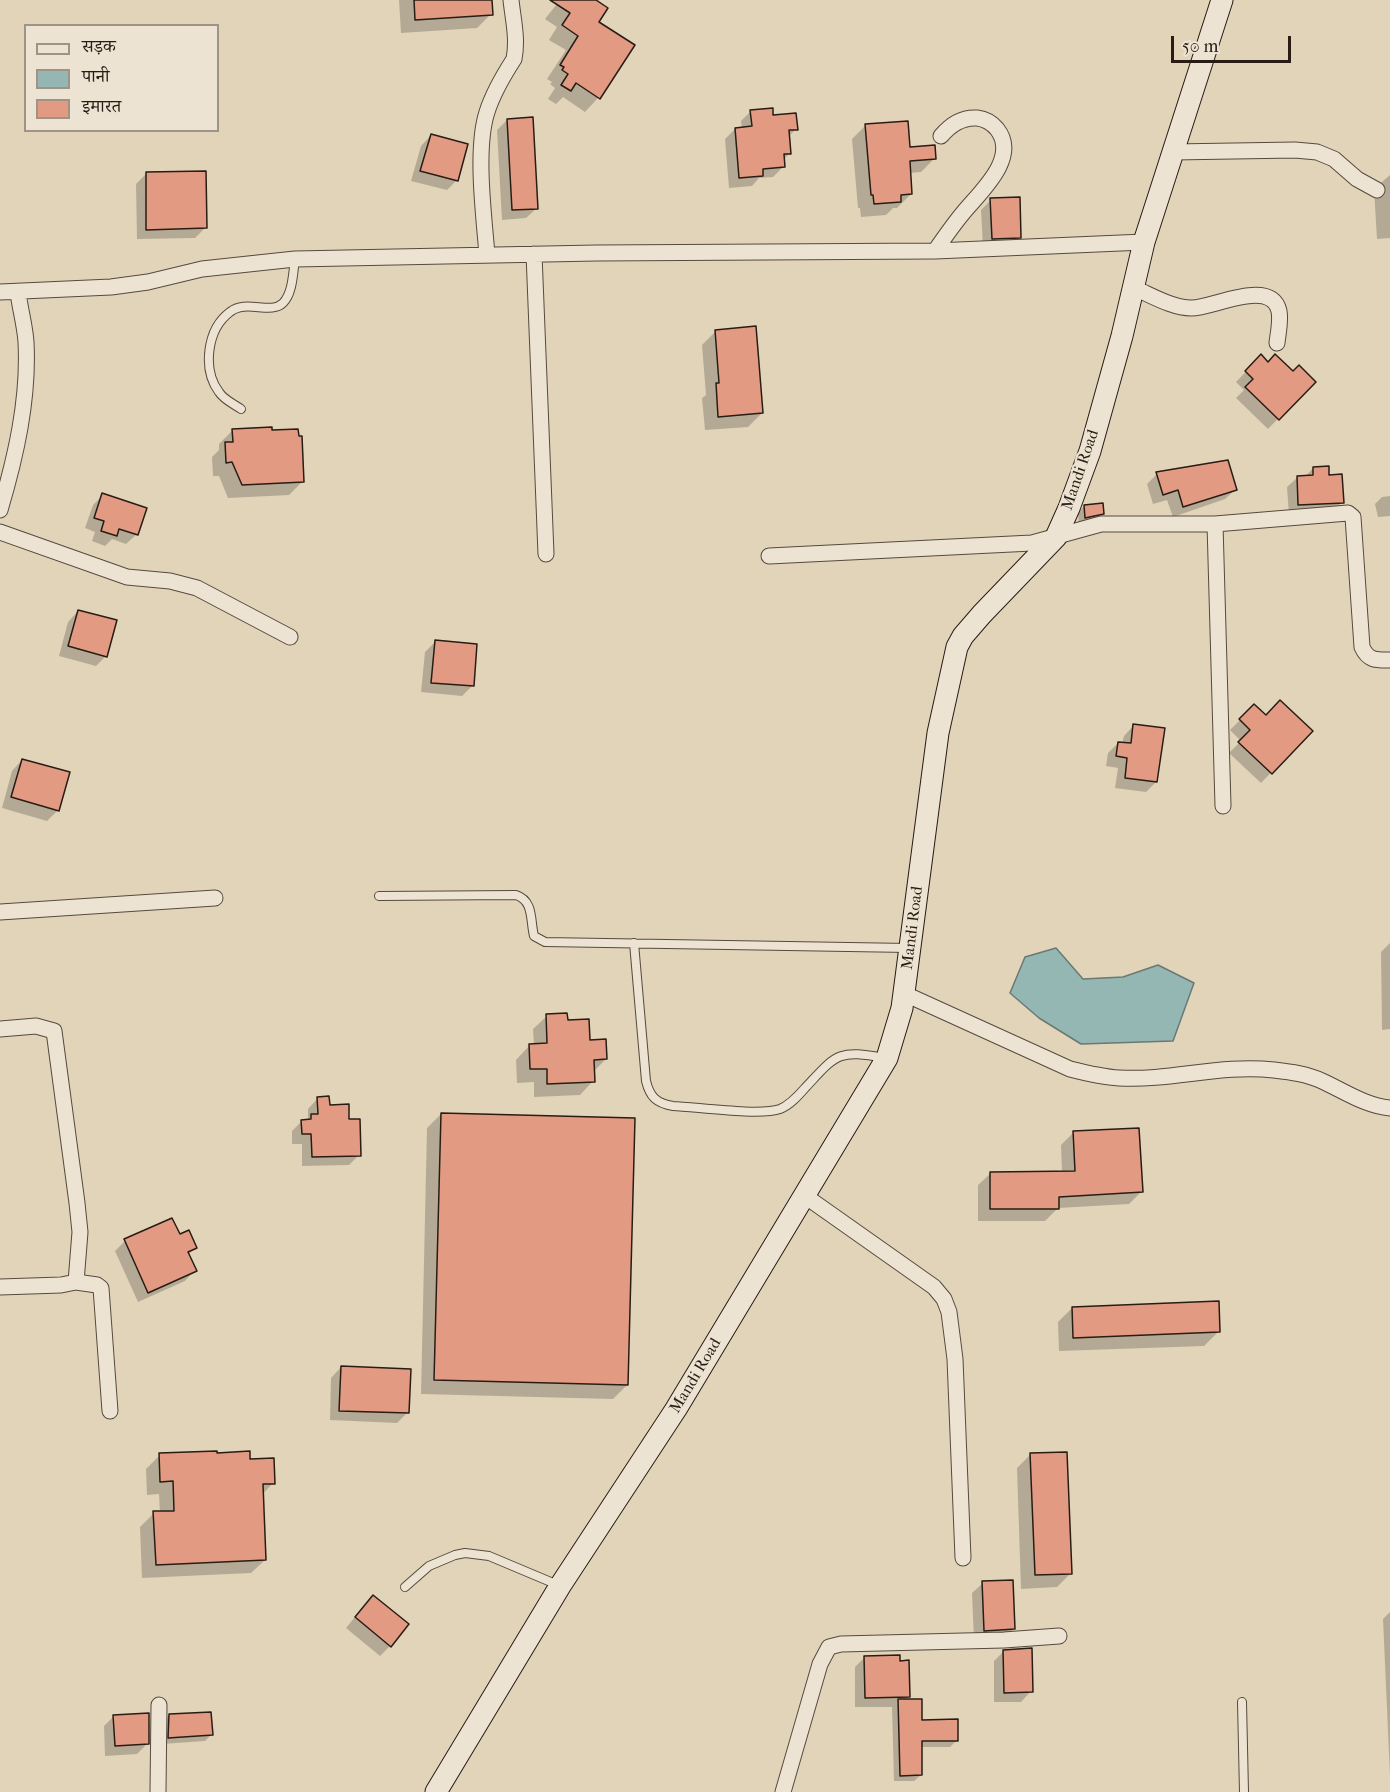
<!DOCTYPE html>
<html>
<head>
<meta charset="utf-8">
<style>
  body { margin:0 }
  #map { position:relative; width:1390px; height:1792px; overflow:hidden; background:#e2d4b9; font-family:"IM FELL French Canon","Noto Serif Devanagari",serif }
  canvas { display:block }
  .legend { position:absolute; left:24px; top:24px; width:195px; height:108px; box-sizing:border-box; background:#ece3d2; border:2px solid #9e9386; margin:0; padding:8px 10px; list-style:none; font-size:18px; color:#281c15 }
  .legend li { display:flex; align-items:center; gap:12px; height:30px }
  .legend b { width:30px; border:2px solid #9e9386 }
  .scale { position:absolute; left:1171px; top:36px; width:120px; height:27px; box-sizing:border-box; border:3px solid #281c15; border-top:0; padding-left:8px; font-size:18px; line-height:21px; white-space:nowrap; color:#281c15; -webkit-text-stroke:4px #ece3d2; paint-order:stroke }
</style>
</head>
<body>
<div id="map">
<canvas width="1390" height="1792"></canvas>
<ul class="legend">
<li><b style="height:8px;background:#ece3d2"></b>सड़क</li>
<li><b style="height:16px;background:#95b7b4"></b>पानी</li>
<li><b style="height:16px;background:#e29b82"></b>इमारत</li>
</ul>
<div class="scale">50 m</div>
</div>
<script>
const ctx = document.querySelector('canvas').getContext('2d');
ctx.lineJoin = 'round';
function fill(path, color) {
  ctx.fillStyle = color;
  ctx.fill(path, 'evenodd');
}
function stroke(path, color, width, dash) {
  ctx.strokeStyle = color;
  ctx.lineWidth = width;
  ctx.lineCap = dash ? 'butt' : 'round';
  ctx.setLineDash(dash || []);
  ctx.stroke(path);
}
function label(font, color, halo, rows, align = 'center') {
  ctx.font = font + ' "IM FELL French Canon",serif';
  ctx.lineWidth = 4.5;
  ctx.setLineDash([]);
  ctx.textBaseline = 'middle';
  ctx.strokeStyle = halo;
  ctx.fillStyle = color;
  for (const [text, x, y, turn = 0] of rows) {
    ctx.save();
    ctx.translate(x, y);
    ctx.rotate((+turn || 0) * Math.PI / 180);
    ctx.textAlign = isNaN(turn) ? turn : align;
    if (halo) ctx.strokeText(text, 0, 0);
    ctx.fillText(text, 0, 0);
    ctx.restore();
  }
}
const water = new Path2D(`
  M1056,948L1083,979L1123,977L1158,965L1194,983L1173,1041L1081,1044L1039,1018L1010,993L1025,957Z`);
fill(water, '#95b7b4');
stroke(water, '#697974', 1.5);
fill(new Path2D(`
  M399,0H490L491,14L477,28L401,33Z
  M560,0H593L597,22L598,98L585,112L563,97L556,104L548,99L555,88L550,84L552,82L547,79L566,50L549,40L557,27L545,19Z
  M751,111L772,117L796,129L788,137L790,153L783,160V167L773,177L759,178L752,186L729,188L725,139L735,129L742,128L741,121Z
  M507,120L537,208L526,218L502,220L497,130Z
  M866,125L908,149L935,158L921,172L909,173L911,194L897,208H893L886,215L861,217L860,208H858L852,139Z
  M431,135L457,180L447,190L411,181L421,146Z
  M146,174L205,228L195,238L137,239L136,184Z
  M1390,175V238L1377,239L1374,189Z
  M991,200L1020,237L1010,247L983,248L981,210Z
  M716,331L762,413L748,427L705,430L702,398L706,395L702,345Z
  M1261,356L1268,364L1314,382L1268,429L1236,398L1244,390L1236,382Z
  M233,430L303,481L289,495L228,498L219,476H213L212,457L219,450V444Z
  M1313,468L1328,476L1342,502L1332,513L1289,515L1287,487L1298,477H1305Z
  M1157,474L1236,489L1225,499L1173,517L1167,500L1153,504L1147,484Z
  M103,495L137,534L126,544L112,539L105,546L92,541L95,532L85,528L93,505Z
  M1390,496V516L1378,517L1375,504L1382,497Z
  M1084,506L1102,514L1096,520L1079,524L1078,513Z
  M78,611L106,656L96,666L59,656L68,622Z
  M435,642L472,686L462,696L421,692L425,652Z
  M1254,706L1266,717L1311,731L1261,783L1229,753L1241,741L1230,730Z
  M1134,725L1156,782L1146,792L1115,788L1118,768L1106,766L1108,753L1118,743L1122,744L1124,736Z
  M22,760L58,810L47,821L2,808L12,771Z
  M1390,943V1029L1382,1030L1381,952Z
  M547,1016L566,1022L606,1059L593,1072V1081L580,1095L534,1097V1082L517,1083L516,1060L529,1046H534L533,1029Z
  M318,1098L348,1121L359,1155L349,1165L302,1166V1144H292V1131L302,1121L308,1120V1109Z
  M441,1114L627,1385L613,1399L421,1394L427,1128Z
  M1073,1133L1141,1192L1129,1204L1058,1208L1045,1221H978V1185L991,1173L1062,1172L1061,1145Z
  M179,1236L195,1248L188,1255L195,1270L185,1281L138,1302L115,1251L125,1241Z
  M1072,1308L1218,1332L1204,1346L1059,1351L1058,1322Z
  M341,1367L407,1413L397,1423L330,1420L331,1378Z
  M1031,1454L1071,1573L1057,1587L1021,1589L1017,1468Z
  M160,1455L249,1460L273,1483L262,1495L265,1560L251,1573L142,1578L140,1527L154,1513H160L159,1494L147,1495L146,1469Z
  M983,1583L1014,1629L1003,1639L974,1640L972,1593Z
  M363,1607L390,1646L380,1656L346,1628Z
  M1390,1612V1776L1383,1619Z
  M1004,1651L1031,1691L1021,1702H994V1661Z
  M865,1657L908,1697L905,1700L921,1721L957,1740L950,1747H921V1775L914,1781H894L892,1707H855V1667Z
  M169,1715L211,1735L205,1741L162,1744L163,1722Z
  M114,1716L147,1744L137,1754L105,1756L104,1726Z`), '#0003');
const building = new Path2D(`
  M414,0H492L493,15L415,20Z
  M550,0H596L608,8L599,22L635,45L600,99L576,83L571,91L561,85L568,74L562,70L564,67L560,65L578,36L562,25L570,13Z
  M773,108V115L796,113L798,130H789L791,154H784L785,167L763,169V176L739,178L735,128L752,126L750,110Z
  M533,117L538,209L512,210L507,119Z
  M908,121L910,147L935,145L936,159L910,161L912,194L901,195V202L874,204L873,195H871L865,124Z
  M431,134L468,144L458,181L420,171Z
  M206,171L207,228L146,230V172Z
  M1020,197L1021,238L992,239L990,198Z
  M756,326L763,413L718,417L716,383H719L715,330Z
  M1261,354L1268,362L1275,354L1293,371L1299,365L1316,382L1279,420L1245,387L1253,379L1245,371Z
  M272,427V430L298,429L299,436H302L304,482L242,485L232,462L226,463L225,442H233L232,429Z
  M1228,460L1237,490L1183,507L1178,490L1163,495L1156,472Z
  M1329,466V475L1342,474L1344,503L1298,505L1297,476L1313,475V467Z
  M102,493L147,508L138,535L119,529L117,536L101,531L104,521L94,518Z
  M1103,503L1104,514L1085,518L1084,505Z
  M78,610L117,620L107,657L68,646Z
  M435,640L477,644L474,686L431,683Z
  M1280,700L1313,731L1272,774L1238,742L1250,730L1239,719L1254,704L1266,715Z
  M1133,724L1165,728L1157,782L1125,778L1127,758L1116,756L1118,742L1131,743Z
  M22,759L70,772L59,811L11,797Z
  M567,1013L568,1020L589,1019L590,1040L606,1039L607,1059L594,1060L595,1082L547,1084V1069H530L529,1044L547,1043L546,1014Z
  M329,1096L330,1105L349,1104V1119H360L361,1156L312,1157L311,1134H302L301,1120L311,1119V1114H318L317,1097Z
  M441,1113L635,1118L628,1385L434,1380Z
  M1139,1128L1143,1192L1059,1197V1209H990V1172L1075,1171L1073,1131Z
  M172,1218L180,1234L189,1230L197,1248L188,1252L197,1271L148,1293L124,1239Z
  M1219,1301L1220,1332L1073,1338L1072,1307Z
  M341,1366L411,1369L409,1413L339,1411Z
  M217,1451V1453L250,1451V1459L274,1458L275,1484H263L266,1560L156,1565L153,1511H174L173,1481L160,1482L159,1453Z
  M1067,1452L1072,1574L1035,1575L1030,1453Z
  M1013,1580L1015,1629L984,1631L982,1581Z
  M373,1595L409,1624L391,1647L355,1617Z
  M1032,1648L1033,1692L1004,1693L1003,1650Z
  M900,1655V1661L909,1660L910,1697L865,1698L864,1656Z
  M898,1699H922V1720L958,1719V1741H922V1775L900,1776Z
  M211,1712L213,1735L168,1738L169,1714Z
  M149,1713V1744L115,1746L113,1715Z`);
fill(building, '#e29b82');
stroke(building, '#281c15', 1.5);
const lane = new Path2D(`
  M241,409C234,404 224,400 219,392C202,369 207,329 230,312C246,299 271,315 283,303C293,293 293,272 295,259
  M379,896L516,895C534,901 530,920 534,936L545,942L909,948
  M634,943L646,1081C650,1097 656,1103 673,1106C697,1107 760,1116 780,1109C790,1105 798,1096 805,1088C836,1055 837,1049 884,1058
  M405,1587L429,1566L455,1555L465,1553L489,1556L558,1585
  M1242,1702L1244,1792`);
const street = new Path2D(`
  M1173,152L1295,150L1317,152L1334,159L1357,179L1377,190
  M935,251C944,238 953,225 963,213C979,193 1020,158 997,129C992,123 986,119 977,118C962,117 951,124 941,136
  M534,254L546,554
  M487,255C484,216 475,149 487,112C493,93 503,76 514,59C518,39 513,19 511,0
  M1134,288C1151,295 1172,308 1191,308C1211,309 1271,277 1279,311C1281,322 1278,333 1277,343
  M0,292L111,287L148,282L202,269L295,259L596,253L935,251L1144,242
  M0,510C16,456 29,399 26,342C25,326 20,309 18,292
  M1215,524L1223,806
  M0,532L127,577L170,581L197,588L290,637
  M769,556L1032,543L1101,524H1215L1348,513L1353,517L1362,647C1368,661 1377,660 1390,660
  M0,912L215,898
  M905,994L1070,1069C1086,1073 1102,1077 1119,1078C1172,1081 1220,1064 1274,1070C1291,1072 1307,1074 1322,1081C1344,1091 1366,1106 1390,1108
  M0,1029L36,1026L54,1031L77,1203L80,1232L76,1282L61,1285L0,1287
  M805,1196L934,1287L944,1299L949,1312L955,1359L963,1558
  M76,1282L97,1285L101,1288L110,1411
  M158,1792L159,1705
  M783,1792L820,1664L829,1647L841,1644L1004,1640L1059,1636`);
const secondary = new Path2D(`
  M436,1792L560,1586L676,1409L887,1058L902,1008L938,733L957,647L963,636L982,614L1056,537L1069,508L1090,451L1122,336L1144,242L1222,0`);
stroke(lane, '#564a3e', 10);
stroke(street, '#564a3e', 17);
stroke(secondary, '#281c15', 23);
stroke(lane, '#ece3d2', 8);
stroke(street, '#ece3d2', 15);
stroke(secondary, '#ece3d2', 21);
label('16px', '#281c15', '#ece3d2', [
  ["Mandi Road",1081,470,-71],
  ["Mandi Road",913,928,-83],
  ["Mandi Road",696,1376,-59]
]);
</script>
</body>
</html>
